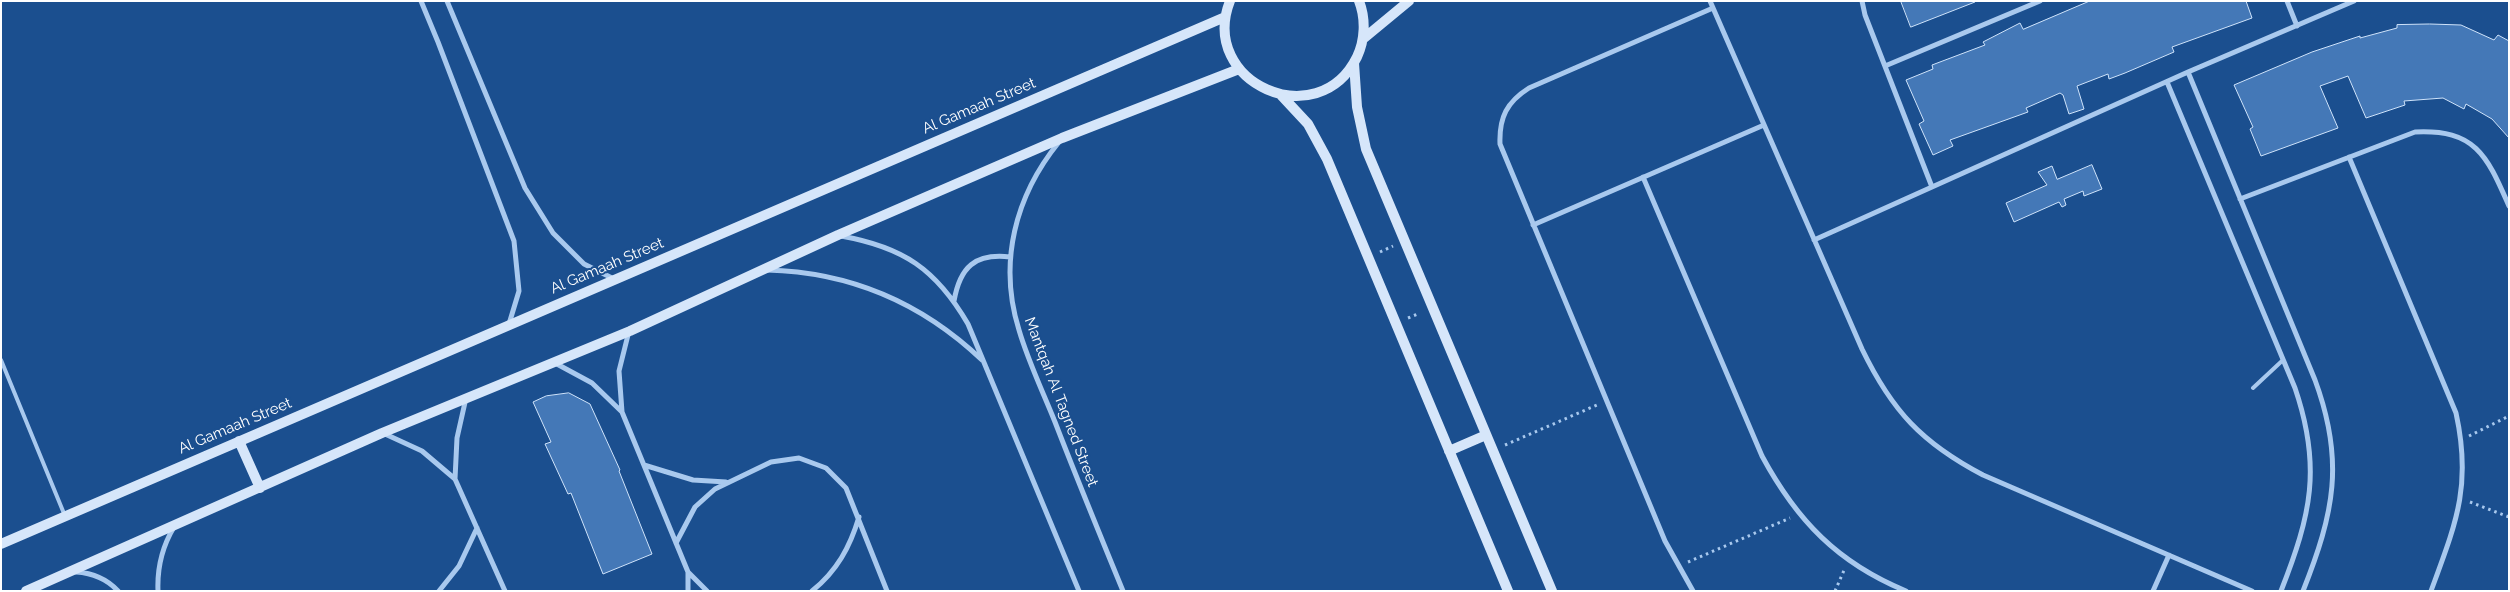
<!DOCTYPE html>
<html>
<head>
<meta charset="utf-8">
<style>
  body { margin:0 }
  #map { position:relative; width:2510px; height:592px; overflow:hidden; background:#1b4f8f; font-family:Raleway,sans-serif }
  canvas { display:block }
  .frame { position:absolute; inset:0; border:2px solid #fff; pointer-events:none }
</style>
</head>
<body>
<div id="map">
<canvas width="2510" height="592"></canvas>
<div class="frame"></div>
</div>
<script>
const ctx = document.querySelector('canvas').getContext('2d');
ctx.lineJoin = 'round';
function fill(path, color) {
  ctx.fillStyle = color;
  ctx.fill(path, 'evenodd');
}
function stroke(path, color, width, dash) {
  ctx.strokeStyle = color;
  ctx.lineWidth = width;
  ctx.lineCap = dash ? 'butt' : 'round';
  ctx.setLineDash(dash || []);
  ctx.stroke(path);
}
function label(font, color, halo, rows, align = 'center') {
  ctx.font = font + ' Raleway,sans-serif';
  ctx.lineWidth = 4;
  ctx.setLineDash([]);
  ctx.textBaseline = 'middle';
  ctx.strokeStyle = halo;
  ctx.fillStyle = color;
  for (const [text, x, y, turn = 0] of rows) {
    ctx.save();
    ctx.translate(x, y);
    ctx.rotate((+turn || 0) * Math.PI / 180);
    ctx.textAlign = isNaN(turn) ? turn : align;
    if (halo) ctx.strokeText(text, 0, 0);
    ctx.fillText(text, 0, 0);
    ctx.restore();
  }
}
const building = new Path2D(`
  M1901,1H1974L1975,2L1911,27Z
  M2090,1H2246L2252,18L2172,47L2174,52L2125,73L2109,79L2108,74L2077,86L2084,109L2069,114L2063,95L2060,93L2026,108L2028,112L1950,140L1953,146L1933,155L1919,124L1924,121L1906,80L1933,69L1932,65L1985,45L1983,42L2020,23L2023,29Z
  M2430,24L2461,25L2494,40L2498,35L2509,41V138L2492,119L2466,104L2464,109L2443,98L2404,101L2405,105L2366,118L2348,76L2320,86L2338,128L2261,156L2250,129L2253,127L2234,85L2312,52L2360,36V38L2397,28V25Z
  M2092,165L2102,189L2084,196L2083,191L2064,199L2066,205L2062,207L2059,202L2014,222L2006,203L2047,185L2038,172L2052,166L2057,179Z
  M569,393L590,404L620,470L619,471L652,554L603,574L571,493L568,494L545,444L551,442L533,402L546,396Z`);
fill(building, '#4478b7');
stroke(building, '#cfe3fa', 1);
stroke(new Path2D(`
  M1380,252L1393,246
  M1408,318L1420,313
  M2469,436L2509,416
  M1505,445L1597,405
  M2470,502L2509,517
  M1688,562L1790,518
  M1835,591L1845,568`), '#a9c9ee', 3, [2.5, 4]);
stroke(new Path2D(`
  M1,360L65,516
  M2253,388L2283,360`), '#a9c9ee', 4);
stroke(new Path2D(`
  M421,1L438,42L514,241L519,291L509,324
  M447,1L525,188L553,233L584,264L614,279
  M1710,1L1862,349C1892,411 1922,443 1983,475L2252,591
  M1862,1L1865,15L1932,187
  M2287,1L2297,26
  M1885,66L2040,1
  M2188,72L2315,380C2345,461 2334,513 2303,591
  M2167,82L2295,388C2322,467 2311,515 2281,591
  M1059,142C1015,196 998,263 1019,330C1028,361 1043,392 1055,422C1077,479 1100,535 1123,591
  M2349,157L2456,413C2472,486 2456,523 2431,591
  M1643,177L1762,456C1797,521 1838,563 1906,591
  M2240,199L2415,132C2476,129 2487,156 2509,206
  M1533,225L1764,125
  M841,236C903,247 936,269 968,324L1079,591
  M1814,240L2188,72L2354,1
  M767,270C849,272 922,303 982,360
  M954,301C960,267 975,253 1010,257
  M629,331L619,371L622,412L688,572V591
  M555,363L592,383L622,412
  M385,434L422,451L455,479L505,591
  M644,465L693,480L726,482
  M455,479L457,438L466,398
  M676,543L695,507L715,489L771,462L799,458L826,468L846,488L887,591
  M76,572C92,573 107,579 118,591
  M688,572L707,591
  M158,591C157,567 162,547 174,527
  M439,591L459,566L477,528
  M812,591C837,571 850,547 859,517
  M1693,591L1665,541L1500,144C1499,117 1507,102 1529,88L1713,8
  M2153,591L2169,555`), '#a9c9ee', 5);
stroke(new Path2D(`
  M1230,1C1198,83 1318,136 1357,57C1365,40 1366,19 1359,1
  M1363,39L1409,1
  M1354,63L1357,107L1366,149L1552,591
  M1281,95L1308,124L1327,159L1508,591
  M239,441L260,488
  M1449,451L1486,435
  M1,544L1225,17
  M26,591L382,433L630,331L838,235L1062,138L1239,69`), '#d6e6fa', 10);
label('15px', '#fff', '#1b4f8f', [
  ["Al Gamaah Street",979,106,-23],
  ["Al Gamaah Street",607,266,-23],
  ["Mantqah Al Tagned Street",1061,402,69],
  ["Al Gamaah Street",235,426,-23]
]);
</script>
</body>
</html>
